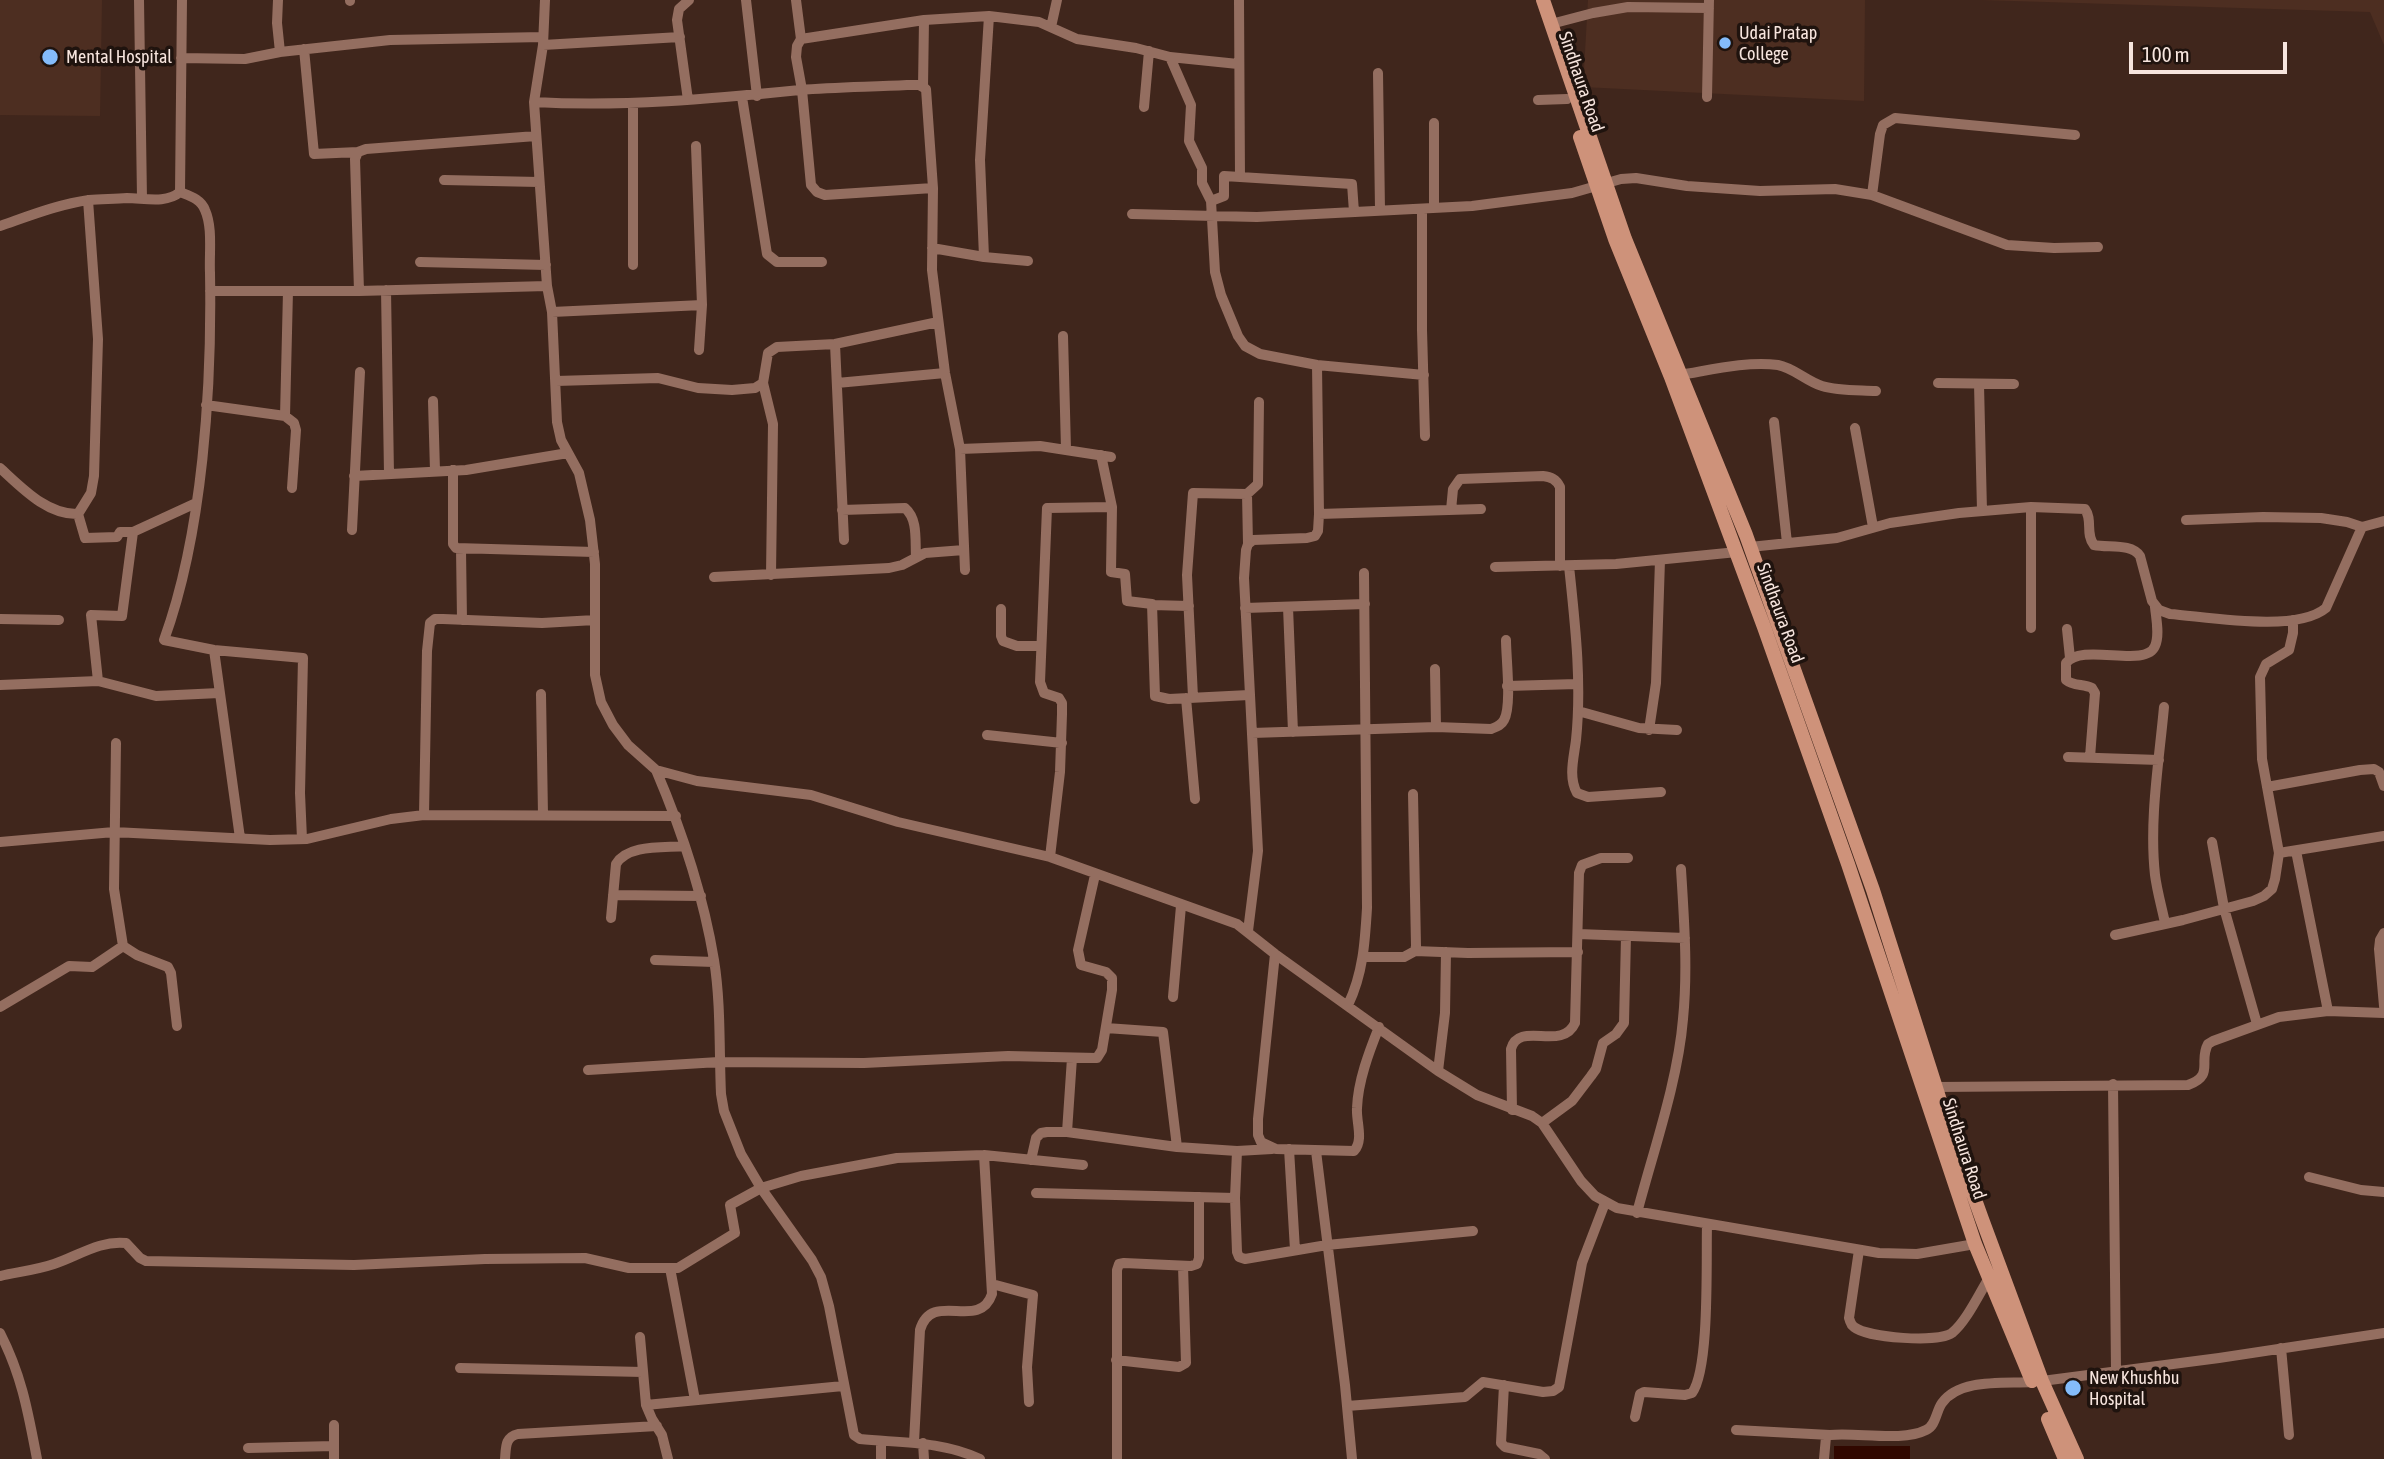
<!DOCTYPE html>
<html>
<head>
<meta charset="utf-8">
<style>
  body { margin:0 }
  #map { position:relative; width:2384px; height:1459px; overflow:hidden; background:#40261c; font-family:"Asap Condensed",sans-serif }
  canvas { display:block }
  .scale { position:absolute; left:2129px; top:42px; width:158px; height:32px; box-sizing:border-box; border:4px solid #f7e5de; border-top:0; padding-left:9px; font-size:21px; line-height:24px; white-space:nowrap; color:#f7e5de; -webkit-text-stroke:5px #1f130e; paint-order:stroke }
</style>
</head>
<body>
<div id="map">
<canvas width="2384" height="1459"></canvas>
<div class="scale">100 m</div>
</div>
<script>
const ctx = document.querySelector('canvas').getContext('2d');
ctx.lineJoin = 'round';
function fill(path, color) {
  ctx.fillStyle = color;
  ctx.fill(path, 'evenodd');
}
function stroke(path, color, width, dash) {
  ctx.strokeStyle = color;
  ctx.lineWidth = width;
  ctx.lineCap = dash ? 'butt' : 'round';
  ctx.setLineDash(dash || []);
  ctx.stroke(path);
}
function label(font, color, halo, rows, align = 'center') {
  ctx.font = font + ' "Asap Condensed",sans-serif';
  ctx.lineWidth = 7;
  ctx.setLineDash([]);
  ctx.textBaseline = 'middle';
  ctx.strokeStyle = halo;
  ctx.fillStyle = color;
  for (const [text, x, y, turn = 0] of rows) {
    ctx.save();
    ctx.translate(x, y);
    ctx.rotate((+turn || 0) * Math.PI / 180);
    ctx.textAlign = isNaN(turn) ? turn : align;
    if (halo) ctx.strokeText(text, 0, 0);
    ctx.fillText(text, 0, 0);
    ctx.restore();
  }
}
fill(new Path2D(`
  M0,0H102L100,116L0,115Z
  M1588,0H1865L1864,101L1583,87Z
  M1981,0H2384V45L2370,12Z`), '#4d2e21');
fill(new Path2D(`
  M1834,1446H1910V1459H1834Z`), '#310800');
stroke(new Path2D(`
  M139,0L142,198
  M278,0L277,23L280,52
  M545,0L543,45L534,102L547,286L552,312L557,422L561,440L579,473L590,520L595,564V675L601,702L613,725L628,745L656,770L697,781L811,795L898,822L1050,857L1237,924L1275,954L1438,1071L1477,1095L1532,1116L1542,1123L1581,1181L1595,1196L1617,1208L1879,1253L1917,1254L1975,1244
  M746,0L757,96
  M796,0L801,39
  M1239,0L1240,177L1352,184L1354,212
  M350,1V0
  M1551,24L1593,13L1628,7L1709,8
  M1051,27L1057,0
  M543,45L680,37
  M304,49L314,154L358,152
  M1170,57L1191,105L1189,141L1202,168V183L1211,201L1215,272L1221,295L1238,336L1245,346L1260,354L1317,365L1424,375
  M181,58L245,59L280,52L390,40L543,37
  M1378,73L1380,210
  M923,87L924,20
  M742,97L767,254L777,262H822
  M1707,97L1709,0
  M688,100L677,20L679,9L689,0
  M1538,100L1567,99
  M534,102C623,107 711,99 800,90C836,87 871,87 907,85H919L926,89L933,188L932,270L945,373L960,449L965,570
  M1144,107L1149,51
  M696,146L702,305L699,350
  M444,180L539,182
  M933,188L825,195L817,192L811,185L802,90L796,57L797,46L801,39L924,20L989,16L1039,22L1077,39L1136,48L1170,57L1238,64
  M180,192C190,196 201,199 205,210C213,228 209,253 210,273C212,387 203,533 164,640L214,650L303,658L300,793L302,839
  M1872,195L1880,134L1883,125L1895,118L2075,135
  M1211,201L1224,196V176L1240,177
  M1434,208V123
  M1422,209V330L1425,436
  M1132,214L1257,217L1472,206L1572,193L1621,179L1636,178L1687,186L1760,191L1835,189L1872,195L2007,245L2054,248L2098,247
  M0,226C29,216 59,204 89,200C102,199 115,199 127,198C144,198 166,204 180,192L182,0
  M932,248L984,257L1028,261
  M984,257L980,160L989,16
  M420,262L546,265
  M633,265V104
  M386,290L389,474
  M210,291H359L547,286
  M359,291L355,159L358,152L366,149L536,136
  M552,312L702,305
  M1063,336L1066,449
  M835,344L844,540
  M1680,375C1711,370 1746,361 1778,365C1794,368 1806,381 1822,386C1838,391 1858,390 1876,391
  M556,381L658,378L698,388L732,390L755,388L763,383L768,353L777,347L835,344L938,322
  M763,383L773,424L771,575
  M837,383L945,373
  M1938,383L2014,384
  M1979,384L1982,511
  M433,401L435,471
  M206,405L285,416L294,423L296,430L292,488
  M285,416L288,291
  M1774,422L1787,543
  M1855,428L1873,527
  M960,449L1040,446L1111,457
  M1101,455L1112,507
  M0,468C22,488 47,515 78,514L91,493L94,476L98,339L88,200
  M453,470V544L456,548L594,552
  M354,476L466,470L568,453
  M2031,507V628
  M842,510L905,508C918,519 915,540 916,556
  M1451,510L1453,489L1460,479L1543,476C1551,477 1556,479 1560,487V566
  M78,514L85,538L117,537L120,532H133L196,503
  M1319,514L1481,509
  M2186,520L2263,517L2321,518L2347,522L2362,527L2384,521
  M352,530L360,372
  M1248,544L1247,494L1258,484L1259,402
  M1750,547L1837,538L1890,523L1959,513L2031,507L2085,509C2093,520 2085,534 2094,545C2109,548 2131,543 2140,556L2152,601L2159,610L2170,614C2209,617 2296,633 2326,608L2362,527
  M461,549L462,620
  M1569,566C1575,623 1582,682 1576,740C1574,757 1568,777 1577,793L1588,797L1661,792
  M1495,567L1616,564L1737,552
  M714,577L889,568L902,565L925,553L964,550
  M1152,605L1189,606
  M1288,607L1293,732
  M1245,608L1365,604
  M1001,609V636L1003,641L1017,646H1041
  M0,619L59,620
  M2067,629L2070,658
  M214,650L240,838
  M1435,669L1436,727
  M98,681L91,615L122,616L133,532
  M0,685L98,681L156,696L219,693
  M1507,686L1577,684
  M541,694L543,815
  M1193,697L1187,575L1193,493L1247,494
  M1186,698L1195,799
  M2164,707C2159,762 2149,820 2155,875C2157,891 2162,908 2165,923
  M1578,711L1639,728L1677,730
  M1649,730L1656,683L1660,560
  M1252,733L1436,727L1491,729C1496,727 1501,726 1504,720C1512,706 1506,658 1506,640
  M987,735L1062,743
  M116,743L114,889L123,946L137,955L168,967L171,973L177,1026
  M2068,757L2159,760
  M2090,757L2095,693L2092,688C2084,684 2073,686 2066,680V663C2082,642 2146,669 2155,646C2160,635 2156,618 2155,607
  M656,770C682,831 703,894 714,960C721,1003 719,1050 721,1094L724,1111L741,1154L761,1188L812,1260L821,1277L829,1306L854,1435L860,1439C901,1443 942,1441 980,1459
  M2267,787L2360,770L2374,769L2379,772L2384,786
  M424,815L427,651L430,623L435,619H443L542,623L595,620
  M0,842L114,832L270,840L307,839L391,819L424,815L676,816
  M2212,842L2224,908L2257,1024
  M2296,851L2328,1011
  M2279,853L2384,836
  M1050,857L1060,772L1062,714V703L1059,698L1044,693L1040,682L1047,508L1112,507L1111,572L1125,574L1127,601L1152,604L1155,696L1169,699L1249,695
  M613,895L701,896
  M611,918L616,864C628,844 664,848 685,846
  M1248,931L1258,851L1244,578L1246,550L1248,544L1253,540L1307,538L1315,536L1318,531L1319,514L1317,365
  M2384,933L2380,940L2379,949L2384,1006
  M1578,934L1685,938
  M2115,935L2183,920L2253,901L2264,896L2272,889L2275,879L2279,853L2262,759L2260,677L2266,664L2289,650L2293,633V620
  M1415,951L1468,953L1578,952
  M1275,954L1258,1119V1135L1261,1142L1276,1149L1354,1151C1364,1140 1356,1122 1357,1108C1358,1081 1369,1052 1379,1027
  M1363,957H1404L1415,951L1416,946L1413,794
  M655,960L714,962
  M1173,997L1181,906
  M1348,1005C1363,974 1365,942 1367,908L1364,573
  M0,1007L69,966L92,967L123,946
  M1106,1028L1163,1032L1177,1147
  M588,1070L719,1062L864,1063L1008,1056L1097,1058L1102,1050L1112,990V978L1106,972L1081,965L1078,950L1095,875
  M1438,1071L1445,1013L1446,952
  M2113,1084L2116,1371
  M1936,1087L2188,1085C2215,1075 2198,1062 2208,1044L2213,1041L2279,1017L2328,1011L2384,1013
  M1512,1110L1511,1049C1519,1020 1562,1052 1575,1023L1579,873L1582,865L1601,858H1628
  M1542,1123L1572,1101L1591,1076L1596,1069L1603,1043L1616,1034L1624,1023L1626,936
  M1067,1132L1072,1058
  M1289,1149L1295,1250
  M1316,1151L1345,1385L1352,1459
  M1031,1160L1036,1138L1041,1133L1047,1132H1067L1177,1147L1237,1151L1272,1149
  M2309,1177L2361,1190L2384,1192
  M1036,1193L1235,1198L1237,1252L1239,1257L1245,1259L1327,1245L1473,1231
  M1235,1198L1237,1151
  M1637,1213C1653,1152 1678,1081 1683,1019C1688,969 1684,919 1681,869
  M1859,1250L1849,1318C1851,1323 1850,1324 1854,1327C1868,1338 1938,1343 1952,1333C1966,1322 1979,1294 1989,1278
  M670,1268L695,1400
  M0,1276C18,1272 36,1270 54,1264C78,1256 100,1240 126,1243L140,1258L146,1261L354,1265L485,1259L585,1258L629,1268H678L735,1233L730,1205L761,1188L801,1176L897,1158L984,1155L1083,1165
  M992,1284L1033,1295L1027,1367L1029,1402
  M0,1333C22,1376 28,1412 37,1459
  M640,1337L646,1405L652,1419L662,1435L668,1459
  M2281,1348L2289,1435
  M1116,1360L1179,1367L1186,1363L1183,1266
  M460,1368L643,1372
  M2042,1381L2219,1358L2384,1333
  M1504,1385L1501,1443L1505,1447L1539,1454L1545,1459
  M646,1405L843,1386
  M1347,1406L1465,1397L1483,1382L1543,1392L1553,1391L1559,1387L1582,1263L1605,1203
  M1635,1417L1640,1394L1644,1392L1685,1395L1692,1393C1710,1369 1706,1259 1707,1225
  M334,1425V1459
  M1736,1430L1830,1435
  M914,1442L920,1330C932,1289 979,1332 992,1294L984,1155
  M923,1443L924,1459
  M248,1448L334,1446
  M505,1459C506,1447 505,1437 518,1434L657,1426
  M881,1459V1441
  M1117,1459V1270L1119,1264L1124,1263L1191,1266L1197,1264L1199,1258V1197
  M1824,1459L1826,1437L1830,1435C1856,1432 1903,1442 1926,1430C1936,1426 1936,1411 1942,1403C1960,1378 2005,1384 2033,1382`), '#946e60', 10);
stroke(new Path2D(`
  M1543,0L1625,239L1746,535L1873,890L1945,1116L1982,1219L2042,1381L2077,1459
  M1580,137L1615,239L1671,377L1764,627L1848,864L1975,1244L2032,1381
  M2048,1419L2065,1459`), '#ce927a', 14);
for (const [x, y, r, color] of [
  [1725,43,7,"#84bcfb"],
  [50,57,9,"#84bcfb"],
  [2073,1388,9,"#84bcfb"]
]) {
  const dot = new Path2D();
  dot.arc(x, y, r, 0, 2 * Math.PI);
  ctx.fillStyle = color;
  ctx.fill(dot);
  stroke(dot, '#1f130e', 2.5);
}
label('18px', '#f7e5de', '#1f130e', [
  ["Udai Pratap",1739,33],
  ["College",1739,54],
  ["Mental Hospital",66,57],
  ["New Khushbu",2089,1378],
  ["Hospital",2089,1399]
], 'left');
label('18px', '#f7e5de', '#1f130e', [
  ["Sindhaura Road",1581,82,71],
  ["Sindhaura Road",1780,613,70],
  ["Sindhaura Road",1964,1149,72]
]);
</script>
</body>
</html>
